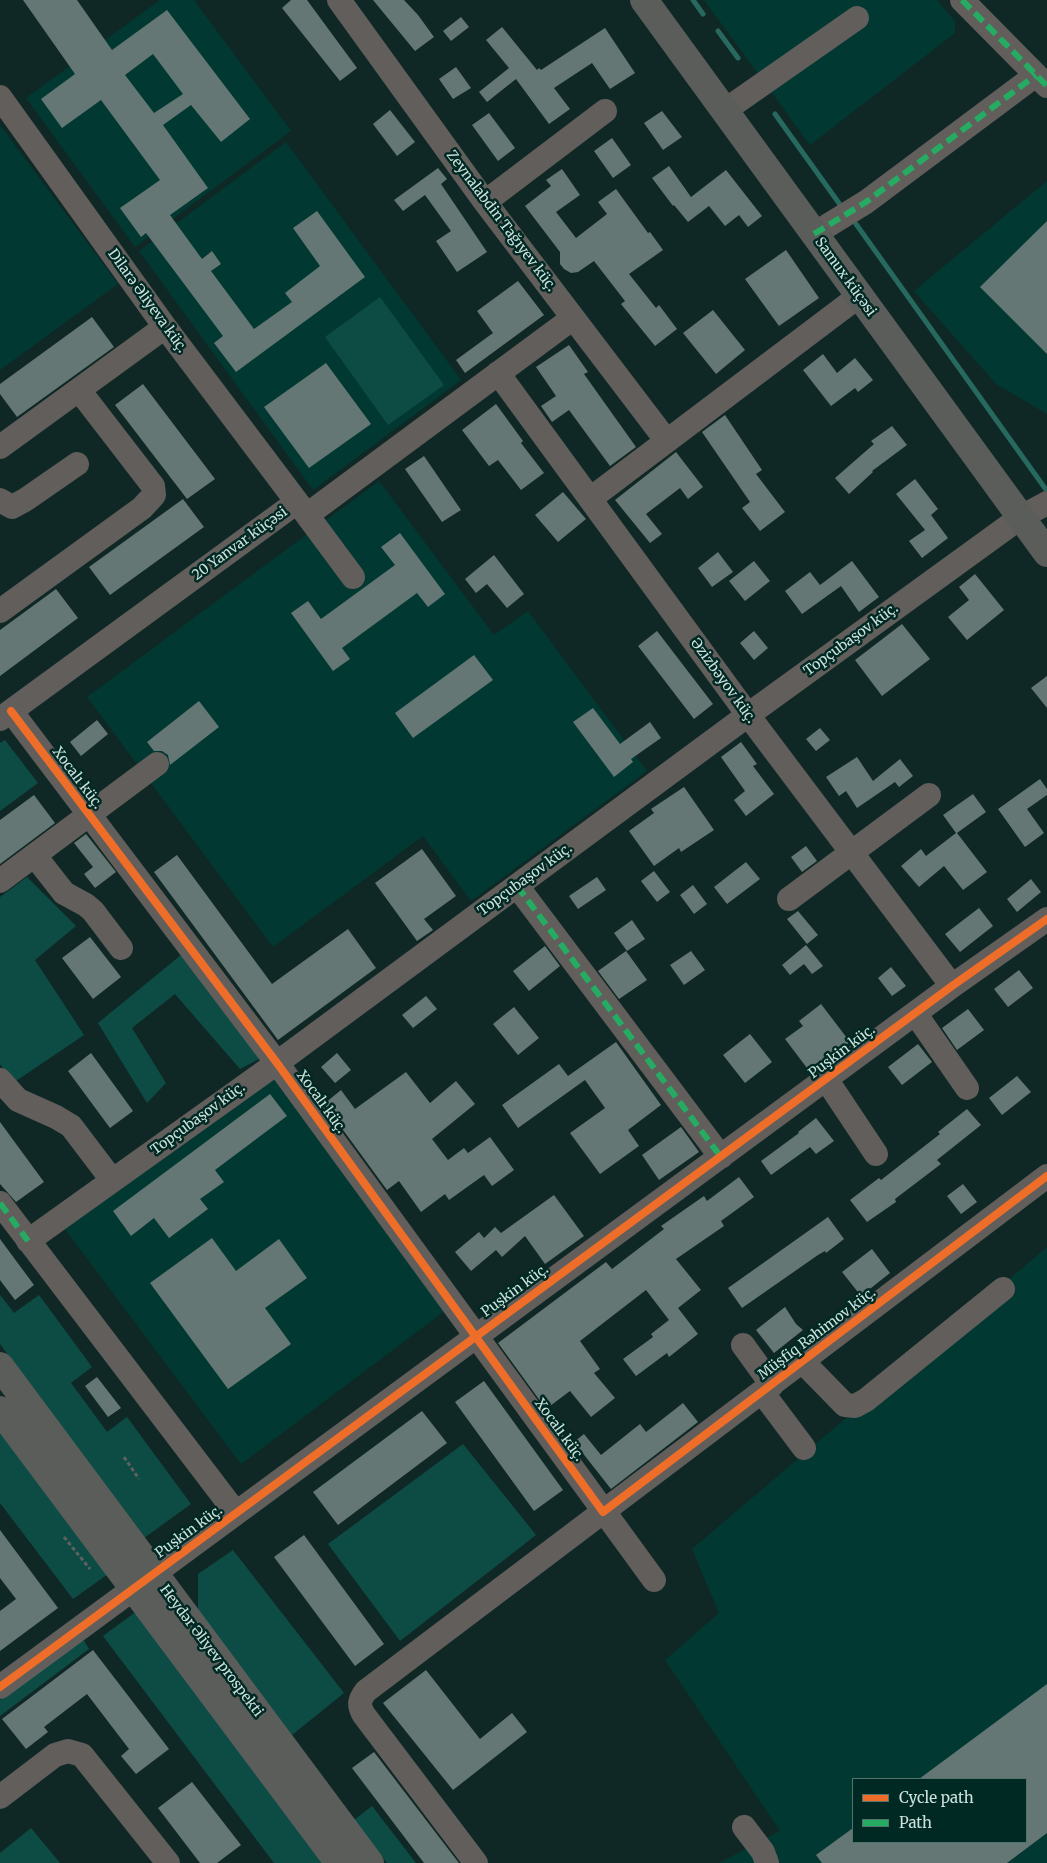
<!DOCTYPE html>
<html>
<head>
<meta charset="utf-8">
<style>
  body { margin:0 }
  #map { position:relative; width:1047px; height:1863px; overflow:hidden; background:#102825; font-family:Merriweather,serif }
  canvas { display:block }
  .legend { position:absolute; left:852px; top:1778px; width:175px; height:65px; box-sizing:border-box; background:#002923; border:1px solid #52736e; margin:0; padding:6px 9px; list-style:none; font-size:15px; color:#cce2de }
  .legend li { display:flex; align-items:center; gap:10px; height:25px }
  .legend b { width:25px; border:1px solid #52736e }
</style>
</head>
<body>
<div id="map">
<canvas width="1047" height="1863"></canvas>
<ul class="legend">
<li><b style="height:6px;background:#ee6e29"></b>Cycle path</li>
<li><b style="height:6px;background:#26ab63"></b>Path</li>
</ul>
</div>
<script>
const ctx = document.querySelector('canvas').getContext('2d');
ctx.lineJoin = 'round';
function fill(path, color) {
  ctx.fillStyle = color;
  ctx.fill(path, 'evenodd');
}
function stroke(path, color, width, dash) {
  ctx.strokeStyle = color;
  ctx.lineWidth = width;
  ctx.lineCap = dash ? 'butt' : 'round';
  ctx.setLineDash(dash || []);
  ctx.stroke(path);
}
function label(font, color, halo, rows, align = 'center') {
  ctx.font = font + ' Merriweather,serif';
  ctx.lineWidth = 5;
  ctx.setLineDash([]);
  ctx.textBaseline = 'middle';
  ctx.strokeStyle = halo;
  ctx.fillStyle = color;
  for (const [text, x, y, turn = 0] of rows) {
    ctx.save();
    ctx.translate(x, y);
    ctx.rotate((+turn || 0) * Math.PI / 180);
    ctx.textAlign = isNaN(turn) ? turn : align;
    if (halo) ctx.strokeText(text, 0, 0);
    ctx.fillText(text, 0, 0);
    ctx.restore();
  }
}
fill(new Path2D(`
  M160,0H194L291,131L135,247L26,98Z
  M704,0H937L955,21V33L810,145Z
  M0,125L118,284L0,370Z
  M286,142L461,380L313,490L139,251Z
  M1047,181V414L996,384L914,291Z
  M379,481L494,635L528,611L647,771L471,901L423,836L273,947L87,697Z
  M275,1079L446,1310L241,1464L65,1229Z
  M1047,1247V1863H719L780,1831L665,1660L719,1613L692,1549ZM853,1779H1026V1842H853Z`), '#023832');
fill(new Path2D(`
  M380,297L444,385L388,425L325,337Z
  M5,740L38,783L0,811V743Z
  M27,877L76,926L35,960L84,1035L13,1083L0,1064V897Z
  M181,955L261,1058L240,1069L175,994L132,1028L166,1083L147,1103L98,1023Z
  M0,1295L14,1313L39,1295L92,1367L71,1383L107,1432L127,1417L191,1504L144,1538L0,1344Z
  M0,1430L108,1574L73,1599L0,1503Z
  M463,1444L536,1535L400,1641L328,1544Z
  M233,1550L344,1693L292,1735L198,1610V1574Z
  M137,1611L326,1863H274L103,1636Z
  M83,1639L89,1649L0,1716V1700Z
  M372,1806L416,1863H387L354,1820Z
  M31,1828L60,1863H0V1853Z`), '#0d4c45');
stroke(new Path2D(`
  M693,0L703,14
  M718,31L738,58
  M775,114L841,206
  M856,224L1047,491`), '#28695f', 5);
fill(new Path2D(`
  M23,0H77L112,50L167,10L250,119L221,142L191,105L163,125L208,188L170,215L202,259L212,251L221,264L211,271L254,329L292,302L285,293L320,266L293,228L317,211L365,277L236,372L214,343L223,336L146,233L141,237L120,208L160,180L101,100L62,128L41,99L75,74ZM153,54L183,94L154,113L125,75Z
  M291,0H307L357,68L340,81L282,8Z
  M373,0H404L418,15L434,37L415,51Z
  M461,17L469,27L451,41L443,31Z
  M502,27L537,70L539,68L541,70L605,28L635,73L610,89L592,63L554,88L570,109L549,124L516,79L487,102L479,92L509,68L486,40Z
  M456,67L471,88L453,99L439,79Z
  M390,110L415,142L397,156L373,124Z
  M662,111L682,137L663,150L644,123Z
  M489,113L515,148L498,161L472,125Z
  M612,138L631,165L613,178L594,151Z
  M669,166L691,197L726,170L762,216L748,227L739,215L725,226L709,206L688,222L674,205L673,206L652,178Z
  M438,168L447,179L441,184L487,252L457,272L436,241L451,231L425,195L403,211L394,200Z
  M562,169L580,195L556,212L576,238L607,214L598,202L616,189L648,233L650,232L663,250L629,274L656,308L659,305L677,329L655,346L621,304L625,301L594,261L578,272L571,273L564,269L560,264V252L525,206L551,186L546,180Z
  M1047,221V354L980,287Z
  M786,250L819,298L779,326L745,279Z
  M518,281L544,315L465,373L456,360L493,333L477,311Z
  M713,310L745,350L716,374L683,333Z
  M92,317L114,347L17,417L0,394V384Z
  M569,345L588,372L584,374L636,447L610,466L569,410L552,422L541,406L556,396L536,367Z
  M823,354L837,373L855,358L873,380L858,392L855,388L831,406L803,370Z
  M326,363L371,424L309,468L264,407Z
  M143,384L215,479L187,499L115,405Z
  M496,404L523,441L521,443L544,473L521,490L498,460L489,466L462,430Z
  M725,415L762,470L756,474L785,512L760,531L742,508L750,502L702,432Z
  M892,426L907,445L872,471L873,472L849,494L835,478L874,444L871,441Z
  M676,452L703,487L688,499L680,488L646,514L662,534L650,543L615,500Z
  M424,456L461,510L442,522L405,469Z
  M915,479L938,509L931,515L948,538L922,558L909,541L925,530L896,494Z
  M563,492L586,519L558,542L535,515Z
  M183,499L204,527L110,595L89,567Z
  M400,533L445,594L428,607L417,593L342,648L350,659L333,671L291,613L308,601L321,619L395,565L381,547Z
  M718,552L733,572L712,587L698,568Z
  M494,555L524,594L507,608L487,584L476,593L465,579Z
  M754,561L770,581L745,601L729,581Z
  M852,561L879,597L859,612L841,586L802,614L785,591L810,572L820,585Z
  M975,574L1004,610L967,640L948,617L969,600L959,587Z
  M56,589L78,618L0,676V630Z
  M902,624L930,659L882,696L855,660Z
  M657,631L713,704L694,719L638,646Z
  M754,631L768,648L754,660L740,643Z
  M474,655L493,680L413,738L395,713Z
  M1047,676V708L1031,688Z
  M199,701L219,727L170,765L168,755L162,751H154L147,742Z
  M593,708L620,744L650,722L661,738L631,759L633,762L614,777L573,722Z
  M97,720L108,734L81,756L70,742Z
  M820,728L830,740L816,751L806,739Z
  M741,742L757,764L753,766L774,794L746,816L734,800L745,791L721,757Z
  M857,757L873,781L900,759L913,776L899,787L895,782L857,808L846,791L839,796L826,777Z
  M1040,779L1047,789V795L1027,809L1044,833L1025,847L998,809Z
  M684,787L714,830L681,852L679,848L654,866L629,831L654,813L651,809Z
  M973,794L986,812L957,833L987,872L963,890L944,866L919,887L901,866L921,849L926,856L956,833L943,815Z
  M34,795L55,823L0,864V820Z
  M86,834L116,872L95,888L84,874L93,867L74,843Z
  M806,846L817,861L802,872L791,857Z
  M422,849L456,896L424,919L433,930L417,941L375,883Z
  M177,855L272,984L348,929L376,968L278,1040L154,872Z
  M746,862L760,879L727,904L714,887Z
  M654,871L670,892L657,902L641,881Z
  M597,877L606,890L578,909L569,896Z
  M1031,879L1041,892L1017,912L1007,899Z
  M693,885L707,904L694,914L680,895Z
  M979,908L993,926L960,952L945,934Z
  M798,911L818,935L807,944L787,919Z
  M632,920L645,939L627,951L614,933Z
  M90,937L121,977L93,999L62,958Z
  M806,945L823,966L812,974L804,964L790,975L782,965Z
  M545,946L560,966L529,991L513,971Z
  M626,951L647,980L619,999L598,971Z
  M691,951L705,970L684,985L670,965Z
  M891,967L906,986L892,996L878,978Z
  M1019,970L1033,988L1008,1007L994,989Z
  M426,996L437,1009L413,1028L402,1015Z
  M821,1004L850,1042L810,1072L785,1039L803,1026L799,1021Z
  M514,1007L539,1038L518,1055L493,1024Z
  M968,1009L984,1030L957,1050L942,1028Z
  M750,1034L772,1062L745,1083L723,1055Z
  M616,1042L661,1105L628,1130L639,1146L600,1174L570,1133L605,1108L585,1080L518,1128L502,1105L559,1064L568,1076Z
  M918,1044L932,1062L902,1085L888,1067Z
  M91,1053L133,1111L110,1128L68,1071Z
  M337,1053L351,1070L335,1083L321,1067Z
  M406,1072L430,1103L456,1081L475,1104L432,1139L448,1160L464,1148L468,1153L490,1137L514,1170L492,1186L484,1175L449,1200L445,1194L421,1212L399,1181L387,1190L324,1104L341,1090L355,1109Z
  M1017,1076L1031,1092L1002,1115L989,1098Z
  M270,1094L287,1116L215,1170L224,1182L200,1199L208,1209L169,1238L154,1218L131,1236L113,1211Z
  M967,1109L981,1125L937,1160L941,1164L895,1199L896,1202L867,1222L850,1200L879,1178L881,1180L940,1134L938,1132Z
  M816,1118L834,1141L816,1154L810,1147L771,1175L761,1161L799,1133L798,1132Z
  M0,1122L44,1182L16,1202L0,1184Z
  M681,1127L699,1152L659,1180L642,1155Z
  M739,1177L754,1197L721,1221L724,1226L676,1259L701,1290L678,1308L698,1334L669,1357L667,1353L636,1376L623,1359L653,1337L651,1334L669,1320L646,1290L580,1341L600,1369L594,1373L615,1398L591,1417L570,1391L546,1409L498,1343L606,1262L612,1269L664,1229L661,1226L704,1196L707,1201Z
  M963,1184L977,1202L961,1214L947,1196Z
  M554,1195L584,1236L545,1264L525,1236L502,1257L496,1250L471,1271L455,1252L479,1232L484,1238L495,1227L501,1233Z
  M828,1217L844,1239L826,1253L825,1251L818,1255L742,1308L728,1288Z
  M212,1238L236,1271L279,1239L307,1278L265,1308L291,1344L228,1389L150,1283Z
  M0,1239L34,1285L15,1300L0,1280Z
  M872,1249L890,1273L861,1296L842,1272Z
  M785,1307L796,1324L803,1330L774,1353L756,1330Z
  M97,1377L121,1408L108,1417L85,1386Z
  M484,1381L563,1490L534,1511L455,1402Z
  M683,1403L698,1422L611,1489L574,1442L584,1434L601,1455L640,1424L646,1432Z
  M422,1411L447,1443L338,1525L313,1492Z
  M0,1530L58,1608L0,1651V1611L16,1599L0,1578Z
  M304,1535L384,1644L355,1666L274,1557Z
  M93,1650L169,1749L136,1774L121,1756L129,1749L87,1694L44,1727L48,1732L26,1749L2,1719Z
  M426,1670L480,1739L512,1713L527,1732L453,1790L383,1703Z
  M1047,1684V1833L1007,1863H822L816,1855L853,1828V1842H1026V1779H919Z
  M374,1752L452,1854L459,1863H424L352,1768Z
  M192,1782L241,1845L217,1863H200L158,1808Z`), '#647774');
stroke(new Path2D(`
  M124,1457L139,1479
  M64,1537L90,1569`), '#5d615f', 3, [4, 2.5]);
stroke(new Path2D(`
  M339,0L485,202L666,440
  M962,0L1047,86
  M0,97L165,327L297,502
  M724,111L857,18
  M485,202L605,111
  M814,234L866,202L1036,75
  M498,373L748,715L952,986
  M0,447L165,327
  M590,499L859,296
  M0,500L12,507L25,500L77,464
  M307,515L353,577
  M0,611L142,508L154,495L153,486L79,390
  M11,711L277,1063L654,1580
  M0,719L297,502L307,515L573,318
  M35,856L64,893L86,905L93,911L121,948
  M0,881L157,764
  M517,886L721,1157
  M789,899L929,795
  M915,1013L967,1088
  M826,1079L876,1154
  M0,1080L18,1100L56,1117L71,1126L112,1180
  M0,1203L236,1513
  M28,1241L277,1063L748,715L1021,517L1047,503
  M743,1345L772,1385
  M802,1361L845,1405L855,1406L866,1400L1003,1289
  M762,1392L804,1448
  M0,1687L952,986L1047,919
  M0,1797L55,1755L68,1751L82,1755L168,1863
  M744,1827L763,1852L767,1863
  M476,1863L364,1715C358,1705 359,1700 366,1691L1047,1176`), '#615e5b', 24);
stroke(new Path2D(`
  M644,0L1047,553
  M0,1366L370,1863
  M0,1410L339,1863`), '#5b5d5a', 28);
stroke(new Path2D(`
  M962,0L1047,86
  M814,234L866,202L1036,75
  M517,886L721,1157
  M0,1203L28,1241`), '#26ab63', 6, [12, 6]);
stroke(new Path2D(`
  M11,711L277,1063L603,1512L1047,1176
  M0,1687L952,986L1047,919`), '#ee6e29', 8);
label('14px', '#cce2de', '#002923', [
  ["Zeynalabdin Tağıyev küç.",501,221,53],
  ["Samux küçəsi",845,277,54],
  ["Dilarə Əliyeva küç.",147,301,54],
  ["20 Yanvar küçəsi",240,544,-36],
  ["Topçubaşov küç.",851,640,-36],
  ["Əzizbəyov küç.",723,681,54],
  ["Xocalı küç.",77,778,53],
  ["Topçubaşov küç.",525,880,-36],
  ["Puşkin küç.",842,1052,-37],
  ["Xocalı küç.",321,1102,54],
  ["Topçubaşov küç.",198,1119,-36],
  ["Puşkin küç.",515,1291,-36],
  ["Müşfiq Rəhimov küç.",817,1334,-37],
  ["Xocalı küç.",559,1430,54],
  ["Puşkin küç.",189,1532,-36],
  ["Heydər Əliyev prospekti",211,1651,53]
]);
</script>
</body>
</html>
